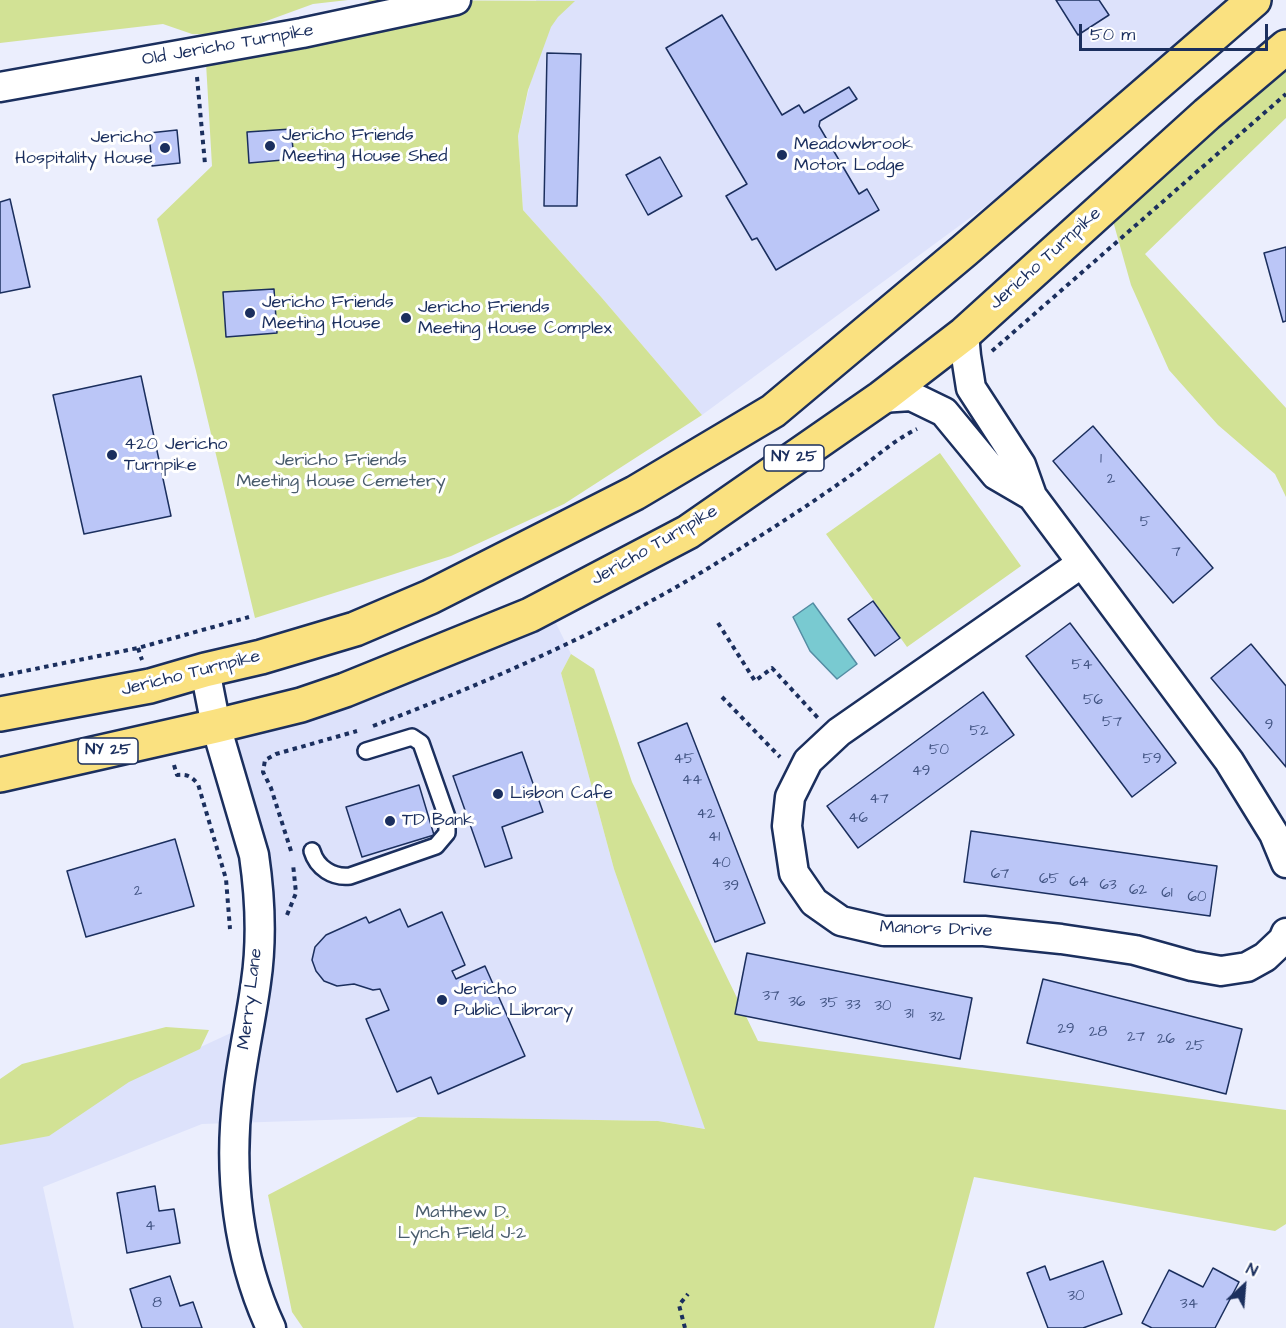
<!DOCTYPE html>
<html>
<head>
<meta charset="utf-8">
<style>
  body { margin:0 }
  #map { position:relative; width:1286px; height:1328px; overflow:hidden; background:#ebeefd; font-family:"Architects Daughter",sans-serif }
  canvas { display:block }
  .north { position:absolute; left:1214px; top:1256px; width:60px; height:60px; -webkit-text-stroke:4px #fff; paint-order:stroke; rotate:26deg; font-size:16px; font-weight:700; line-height:24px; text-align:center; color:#1b2f5e }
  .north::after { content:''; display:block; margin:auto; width:21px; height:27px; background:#1b2f5e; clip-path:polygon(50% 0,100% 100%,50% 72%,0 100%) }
  .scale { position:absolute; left:1079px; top:24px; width:189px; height:27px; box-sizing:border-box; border:3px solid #1b2f5e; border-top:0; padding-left:8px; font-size:18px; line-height:21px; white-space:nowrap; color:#1b2f5e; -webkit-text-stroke:4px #fff; paint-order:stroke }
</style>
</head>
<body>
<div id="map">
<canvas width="1286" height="1328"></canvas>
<div class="north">N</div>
<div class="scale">50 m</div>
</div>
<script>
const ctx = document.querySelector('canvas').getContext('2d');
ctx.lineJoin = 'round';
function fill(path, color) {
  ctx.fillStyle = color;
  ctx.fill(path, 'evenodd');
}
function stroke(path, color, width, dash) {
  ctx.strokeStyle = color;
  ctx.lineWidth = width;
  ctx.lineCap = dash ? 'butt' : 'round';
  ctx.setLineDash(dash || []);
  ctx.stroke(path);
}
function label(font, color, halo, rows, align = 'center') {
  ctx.font = font + ' "Architects Daughter",sans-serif';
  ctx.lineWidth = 6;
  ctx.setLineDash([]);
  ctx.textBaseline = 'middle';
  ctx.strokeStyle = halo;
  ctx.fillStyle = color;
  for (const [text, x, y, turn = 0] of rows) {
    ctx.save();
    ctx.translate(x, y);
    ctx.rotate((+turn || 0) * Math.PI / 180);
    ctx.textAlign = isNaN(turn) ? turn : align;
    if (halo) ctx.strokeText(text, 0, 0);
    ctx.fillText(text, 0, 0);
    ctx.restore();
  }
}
fill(new Path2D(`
  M536,0H1249L1114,112L702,415L602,298L523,210L518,136L540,41Z
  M553,617L571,654L561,673L614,869L706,1129L658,1121L418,1117L202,1124L43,1187L74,1328H0V1140L233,1032L247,970L250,872L213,748Z`), '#dde2fb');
fill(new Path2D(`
  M0,0H348L313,4L239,31L220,35L192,34L163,24L0,43Z
  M370,0L575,1L558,17L551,27L528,90L518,136L523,210L602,298L702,415L564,504L451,556L255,618L196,371L157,219L212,166L206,63L358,12Z
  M1286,62V118L1145,254L1286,408V497L1275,474L1218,425L1169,370L1131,285L1113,221Z
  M940,453L1021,566L907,647L826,534Z
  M571,654L594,669L632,782L758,1041L1286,1110V1224L1275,1231L974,1177L934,1328H303L292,1312L268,1195L418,1117L658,1121L705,1129L614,869L561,673Z
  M166,1027L209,1030L200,1049L129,1082L49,1136L0,1145V1079L22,1064Z`), '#d2e295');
const water = new Path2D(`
  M813,603L857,664L837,679L810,651L793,617Z`);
fill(water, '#79cad1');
stroke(water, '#538ca3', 1.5);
const building = new Path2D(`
  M1056,0H1099L1109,15L1078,35Z
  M722,15L782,115L799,105L804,113L849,87L857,99L820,121L819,126L859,194L867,189L879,210L776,270L757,238L752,240L726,196L747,184L666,48Z
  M547,53L581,54L577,206H544Z
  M291,129L294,159L249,163L247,132Z
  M177,130L180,163L152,166L149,133Z
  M660,157L682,196L648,215L626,175Z
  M10,199L30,287L0,293V202Z
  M1286,247V321L1283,322L1264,253Z
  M274,289L277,333L226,337L223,292Z
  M141,376L171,516L84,534L53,395Z
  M1093,426L1213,568L1173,603L1053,461Z
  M873,601L900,638L875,656L848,619Z
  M1070,623L1176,763L1132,797L1026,656Z
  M1251,644L1286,686V767L1211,678Z
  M983,692L1014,735L858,848L827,806Z
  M687,723L765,923L715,942L638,743Z
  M522,752L543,812L502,827L512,858L485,867L453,776Z
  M419,785L434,835L362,857L346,807Z
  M971,831L1217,866L1210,916L964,882Z
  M175,839L194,906L86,937L67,871Z
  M400,909L408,927L442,912L465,965L452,971L456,979L485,966L525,1056L438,1094L431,1077L397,1092L366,1019L389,1010L380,989L373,990L354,984L337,986L324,981L316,971L312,960L315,947L326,935L366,917L369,923Z
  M747,953L972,998L960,1059L735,1014Z
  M1043,979L1242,1029L1226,1094L1027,1043Z
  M155,1186L159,1211L174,1209L180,1243L127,1253L117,1193Z
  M1103,1261L1122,1314L1083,1328H1048L1027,1273L1045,1266L1050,1280Z
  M1213,1268L1239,1282L1215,1328H1152L1142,1323L1169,1270L1203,1287Z
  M170,1276L180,1306L193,1302L202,1328H142L130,1289Z`);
fill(building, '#bbc6f7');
stroke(building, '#1b2f5e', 1.5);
const service = new Path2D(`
  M312,851C317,868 333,878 350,876L436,846L447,833V817L421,743L412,737L366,751`);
const minor = new Path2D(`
  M0,87L302,33L456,0
  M881,398L911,396L944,412L996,475L1032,496L1021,465L971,388L966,356L964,334
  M1032,496L1082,563
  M205,670L216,726L254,855C260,896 262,941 256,982C251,1020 242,1058 238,1095C228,1173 238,1257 271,1328
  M1286,863L1274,834L1229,761L1082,563L839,732L808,761L790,797L787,826L794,873L814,902L841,921L884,931H984L1061,939L1135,950L1192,966L1221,971L1247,967L1265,957L1283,940L1286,933`);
const primary = new Path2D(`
  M0,714L150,686L205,670L261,657L355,629L430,597L635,493L773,411L965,250L1254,0
  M0,775L216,726L301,705L345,690L530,615L688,532L881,398L964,334L1207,114L1286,47`);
stroke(service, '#1b2f5e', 20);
stroke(minor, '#1b2f5e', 33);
stroke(primary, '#1b2f5e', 38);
stroke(new Path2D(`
  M197,77L205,164
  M992,351L1286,94
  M718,623L755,681L772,668L818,718
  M138,648L142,660
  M0,676L138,648L249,617
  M722,697L780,757
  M373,726C486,683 598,634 702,572C753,541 805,508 854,473C875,458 894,440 917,429
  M174,765L177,775C187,774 191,776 198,784L226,879L230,929
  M291,851L271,788L263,772L265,760L276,754L357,731
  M287,915L296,893L293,864
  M685,1328L679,1305L688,1294`), '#1b2f5e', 4, [4.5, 4.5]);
stroke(service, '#fff', 15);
stroke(minor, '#fff', 28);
stroke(primary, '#fae180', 33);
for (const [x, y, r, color] of [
  [270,146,6,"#1b2f5e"],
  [165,148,6,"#1b2f5e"],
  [782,155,6,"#1b2f5e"],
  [250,313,6,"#1b2f5e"],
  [406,318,6,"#1b2f5e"],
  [112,455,6,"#1b2f5e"],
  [498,794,6,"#1b2f5e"],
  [390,821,6,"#1b2f5e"],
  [442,1000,6,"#1b2f5e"]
]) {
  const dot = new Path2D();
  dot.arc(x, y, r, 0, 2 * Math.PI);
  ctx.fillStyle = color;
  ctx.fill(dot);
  stroke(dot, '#fff', 2);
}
label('15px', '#435584', null, [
  ["1",1101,460],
  ["2",1111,480],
  ["5",1145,523],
  ["7",1176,553],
  ["54",1082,666],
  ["56",1093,701],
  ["57",1112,723],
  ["9",1269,726],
  ["52",979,732],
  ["50",939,751],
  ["45",684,760],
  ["59",1152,760],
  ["49",921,772],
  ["44",692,781],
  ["47",879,800],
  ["42",706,815],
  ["46",858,819],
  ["41",714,838],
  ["40",721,864],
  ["67",1000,875],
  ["65",1049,880],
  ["64",1079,883],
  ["63",1108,886],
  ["39",731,887],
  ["62",1138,891],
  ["2",138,892],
  ["61",1167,894],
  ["60",1197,898],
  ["37",771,997],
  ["36",797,1003],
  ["35",829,1004],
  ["33",853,1006],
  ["30",883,1007],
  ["31",909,1015],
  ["32",937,1018],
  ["29",1066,1030],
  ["28",1098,1033],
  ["27",1136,1038],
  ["26",1166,1040],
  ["25",1195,1047],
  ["4",150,1227],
  ["30",1076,1297],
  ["8",157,1304],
  ["34",1189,1305]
]);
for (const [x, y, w] of [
  [794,458,60],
  [108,751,60]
]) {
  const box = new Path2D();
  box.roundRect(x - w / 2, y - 13, w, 26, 4.5);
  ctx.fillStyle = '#fff';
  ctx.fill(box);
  stroke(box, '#1b2f5e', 1.5);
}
label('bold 16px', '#1b2f5e', null, [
  ["NY 25",794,458],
  ["NY 25",108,751]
]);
label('18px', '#1b2f5e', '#fff', [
  ["Old Jericho Turnpike",228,46,-10],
  ["Jericho Turnpike",1046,259,-42],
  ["Jericho Turnpike",655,546,-30],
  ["Jericho Turnpike",191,674,-14],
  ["Manors Drive",936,930,2],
  ["Merry Lane",251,999,-83]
]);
label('18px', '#1b2f5e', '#fff', [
  ["Jericho Friends",282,136],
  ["Meeting House Shed",282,157],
  ["Jericho",153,138,"right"],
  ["Hospitality House",153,159,"right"],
  ["Meadowbrook",794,145],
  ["Motor Lodge",794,166],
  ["Jericho Friends",262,303],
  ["Meeting House",262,324],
  ["Jericho Friends",418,308],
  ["Meeting House Complex",418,329],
  ["420 Jericho",124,445],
  ["Turnpike",124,466],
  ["Lisbon Cafe",510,794],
  ["TD Bank",402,821],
  ["Jericho",454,990],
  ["Public Library",454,1011]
], 'left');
label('18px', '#495c6c', '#fff', [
  ["Jericho Friends",341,461],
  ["Meeting House Cemetery",341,482],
  ["Matthew D.",462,1213],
  ["Lynch Field J-2",462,1234]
]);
</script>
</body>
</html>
